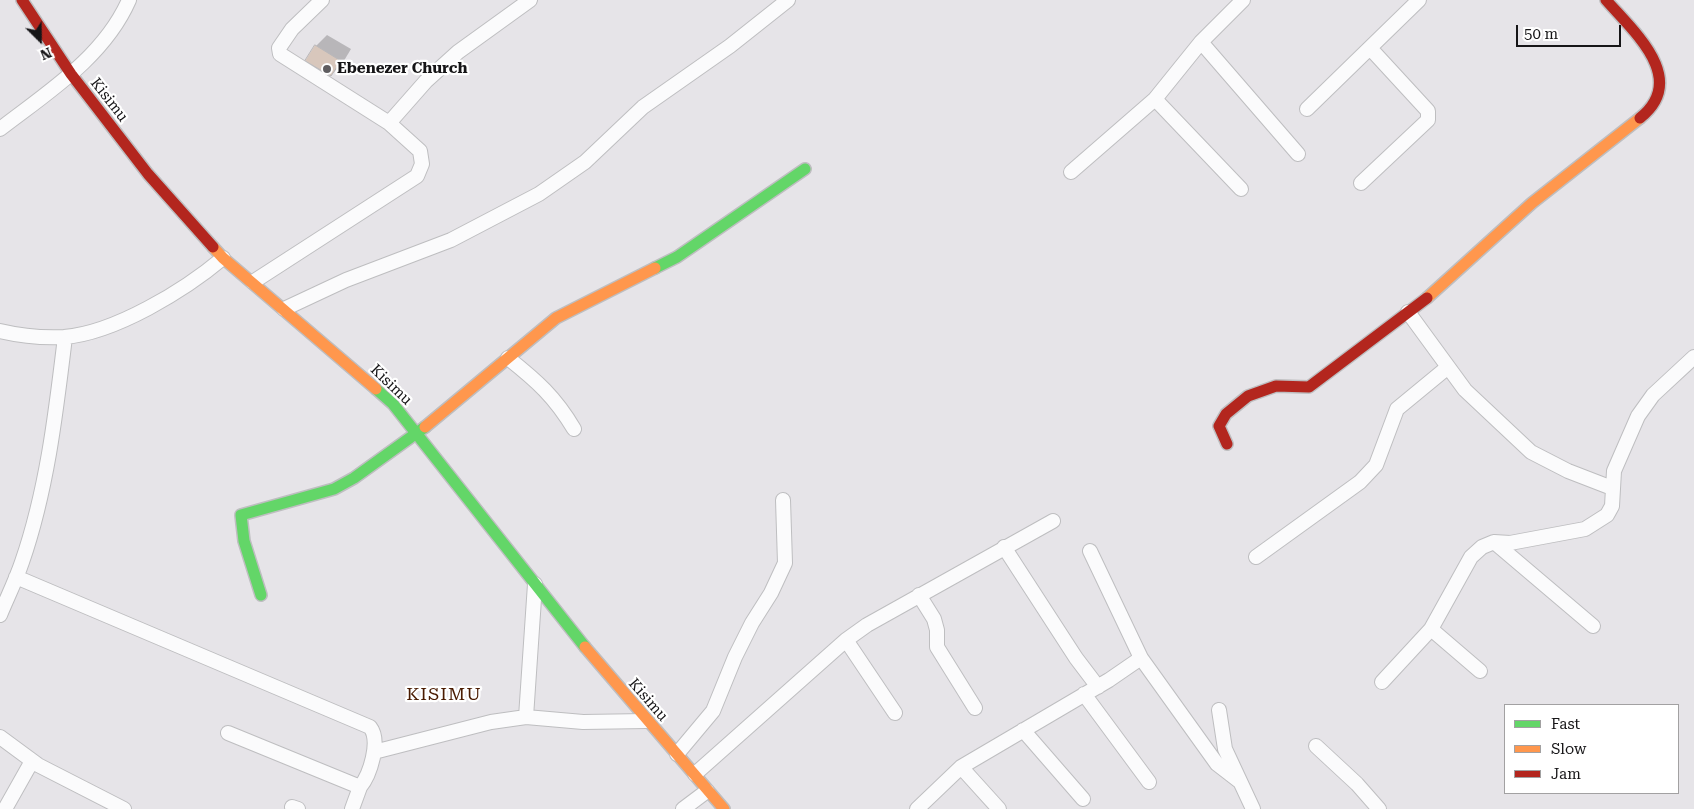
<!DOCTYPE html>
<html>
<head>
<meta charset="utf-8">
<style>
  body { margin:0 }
  #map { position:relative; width:1694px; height:809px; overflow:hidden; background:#e6e4e8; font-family:"Roboto Serif",serif }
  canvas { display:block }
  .legend { position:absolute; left:1504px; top:704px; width:175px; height:90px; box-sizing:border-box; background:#fff; border:1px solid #a2a1a2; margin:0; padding:6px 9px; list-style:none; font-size:15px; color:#161517 }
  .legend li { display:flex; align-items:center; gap:10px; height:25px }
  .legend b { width:25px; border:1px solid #a2a1a2 }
  .north { position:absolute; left:15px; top:15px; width:50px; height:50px; -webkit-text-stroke:4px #fff; paint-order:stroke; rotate:157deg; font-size:14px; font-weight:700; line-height:20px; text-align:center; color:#161517 }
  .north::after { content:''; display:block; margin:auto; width:18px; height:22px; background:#161517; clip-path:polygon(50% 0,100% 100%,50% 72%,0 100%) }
  .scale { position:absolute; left:1516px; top:25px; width:105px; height:22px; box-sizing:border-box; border:2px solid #161517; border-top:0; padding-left:6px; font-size:15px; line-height:18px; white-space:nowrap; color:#161517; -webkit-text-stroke:4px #fff; paint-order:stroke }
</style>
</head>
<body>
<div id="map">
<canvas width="1694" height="809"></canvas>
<ul class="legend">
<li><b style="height:6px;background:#63d668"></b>Fast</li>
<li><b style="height:6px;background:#ff974d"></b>Slow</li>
<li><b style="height:6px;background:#b3261e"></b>Jam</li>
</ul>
<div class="north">N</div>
<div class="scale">50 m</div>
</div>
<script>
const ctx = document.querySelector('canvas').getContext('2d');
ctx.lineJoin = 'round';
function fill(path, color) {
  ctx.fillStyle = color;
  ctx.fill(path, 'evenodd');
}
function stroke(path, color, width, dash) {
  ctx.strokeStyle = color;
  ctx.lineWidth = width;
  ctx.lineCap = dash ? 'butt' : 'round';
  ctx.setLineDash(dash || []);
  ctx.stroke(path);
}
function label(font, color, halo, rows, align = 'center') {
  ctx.font = font + ' "Roboto Serif",serif';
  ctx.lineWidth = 4.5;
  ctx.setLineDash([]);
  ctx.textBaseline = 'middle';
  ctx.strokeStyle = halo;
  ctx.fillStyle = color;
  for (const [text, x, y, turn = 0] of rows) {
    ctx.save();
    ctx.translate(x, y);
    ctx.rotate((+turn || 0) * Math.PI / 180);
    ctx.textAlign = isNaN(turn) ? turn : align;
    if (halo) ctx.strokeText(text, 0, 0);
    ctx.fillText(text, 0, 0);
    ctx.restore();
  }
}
fill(new Path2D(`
  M327,35L351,49L342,64L331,75L316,46Z`), '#0003');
const building = new Path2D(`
  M315,45L341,61L331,76L305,61Z`);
fill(building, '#d8c7bc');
stroke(building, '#b9b7b9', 1);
const street = new Path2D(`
  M1201,42L1298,154
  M1155,99L1241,189
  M1307,109L1419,0
  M389,123L426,81L458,52L530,0
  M0,129C48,92 104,57 129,0
  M1071,172L1155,99L1201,42L1243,0
  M1361,183L1428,120V111L1370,48
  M253,282L417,176L422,164L420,151L389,123L280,54L279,48L292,29L322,0
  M284,309L346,280L451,240L539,194L585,162L643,107L730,46L788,0
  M1408,312L1465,390L1531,452L1568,471L1612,488
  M0,331C21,336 42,338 64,337C115,333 185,290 223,258
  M508,358C537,381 555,397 574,429
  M1494,542L1593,626
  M1004,547L1076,658L1098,687
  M1090,551L1141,658L1217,764L1239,781
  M1256,557L1360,482L1376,465L1397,409L1448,367
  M16,577L370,727C381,741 370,775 360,787L228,733
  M919,595L934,619L937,630V647L975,708
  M0,615C7,598 16,580 22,562C47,490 56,412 65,337
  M1431,629L1480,671
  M846,640L895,713
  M1382,682L1431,629L1471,557L1482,547L1494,542L1510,543L1585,529L1607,515L1612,506L1614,471L1638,416L1653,395L1694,357
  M1084,694L1149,782
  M1219,710L1225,749L1253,809
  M526,717L535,584
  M1023,730L1083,799
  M0,737L38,765L124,809
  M1316,746L1357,784L1379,809
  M374,752L491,722L526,717L583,722L646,721
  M677,754L713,711L735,657L752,623L771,593L785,563L783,500
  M961,767L999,809
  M695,774L846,640L867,625L1053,521
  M292,807L298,809
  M5,809L32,761
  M352,809L360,787
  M683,809L707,791
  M917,809L961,767L1109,680L1141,658`);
const fast = new Path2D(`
  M655,268L677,257L805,169
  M376,389L393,404L585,647
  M261,595L244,541L241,515L334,489L354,478L425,427`);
const slow = new Path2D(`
  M213,247L223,258L376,389
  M1427,298L1532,203L1640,118
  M425,427L556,318L655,268
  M585,647L724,809`);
const jam = new Path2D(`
  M22,0L71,74L148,174L213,247
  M1606,0C1634,32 1689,79 1640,118
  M1227,444L1219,426L1226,414L1248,396L1276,386L1309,387L1427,298`);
stroke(street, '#bebec0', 16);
stroke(fast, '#bebec0', 14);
stroke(slow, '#bebec0', 14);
stroke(jam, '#bebec0', 14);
stroke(street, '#fbfbfc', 14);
stroke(fast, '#63d668', 11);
stroke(slow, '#ff974d', 11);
stroke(jam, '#b3261e', 11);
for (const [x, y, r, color] of [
  [327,69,5,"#5f5d60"]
]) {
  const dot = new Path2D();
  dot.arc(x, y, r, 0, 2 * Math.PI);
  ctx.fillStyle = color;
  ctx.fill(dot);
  stroke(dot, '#fff', 2);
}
label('bold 15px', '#161517', '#fff', [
  ["Ebenezer Church",337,69]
], 'left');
label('15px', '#161517', '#fff', [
  ["Kisimu",109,100,52],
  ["Kisimu",391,385,44],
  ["Kisimu",648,700,49]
]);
ctx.letterSpacing = '1px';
label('18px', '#491a00', '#fff', [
  ["KISIMU",444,695]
]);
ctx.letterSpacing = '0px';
</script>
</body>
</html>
